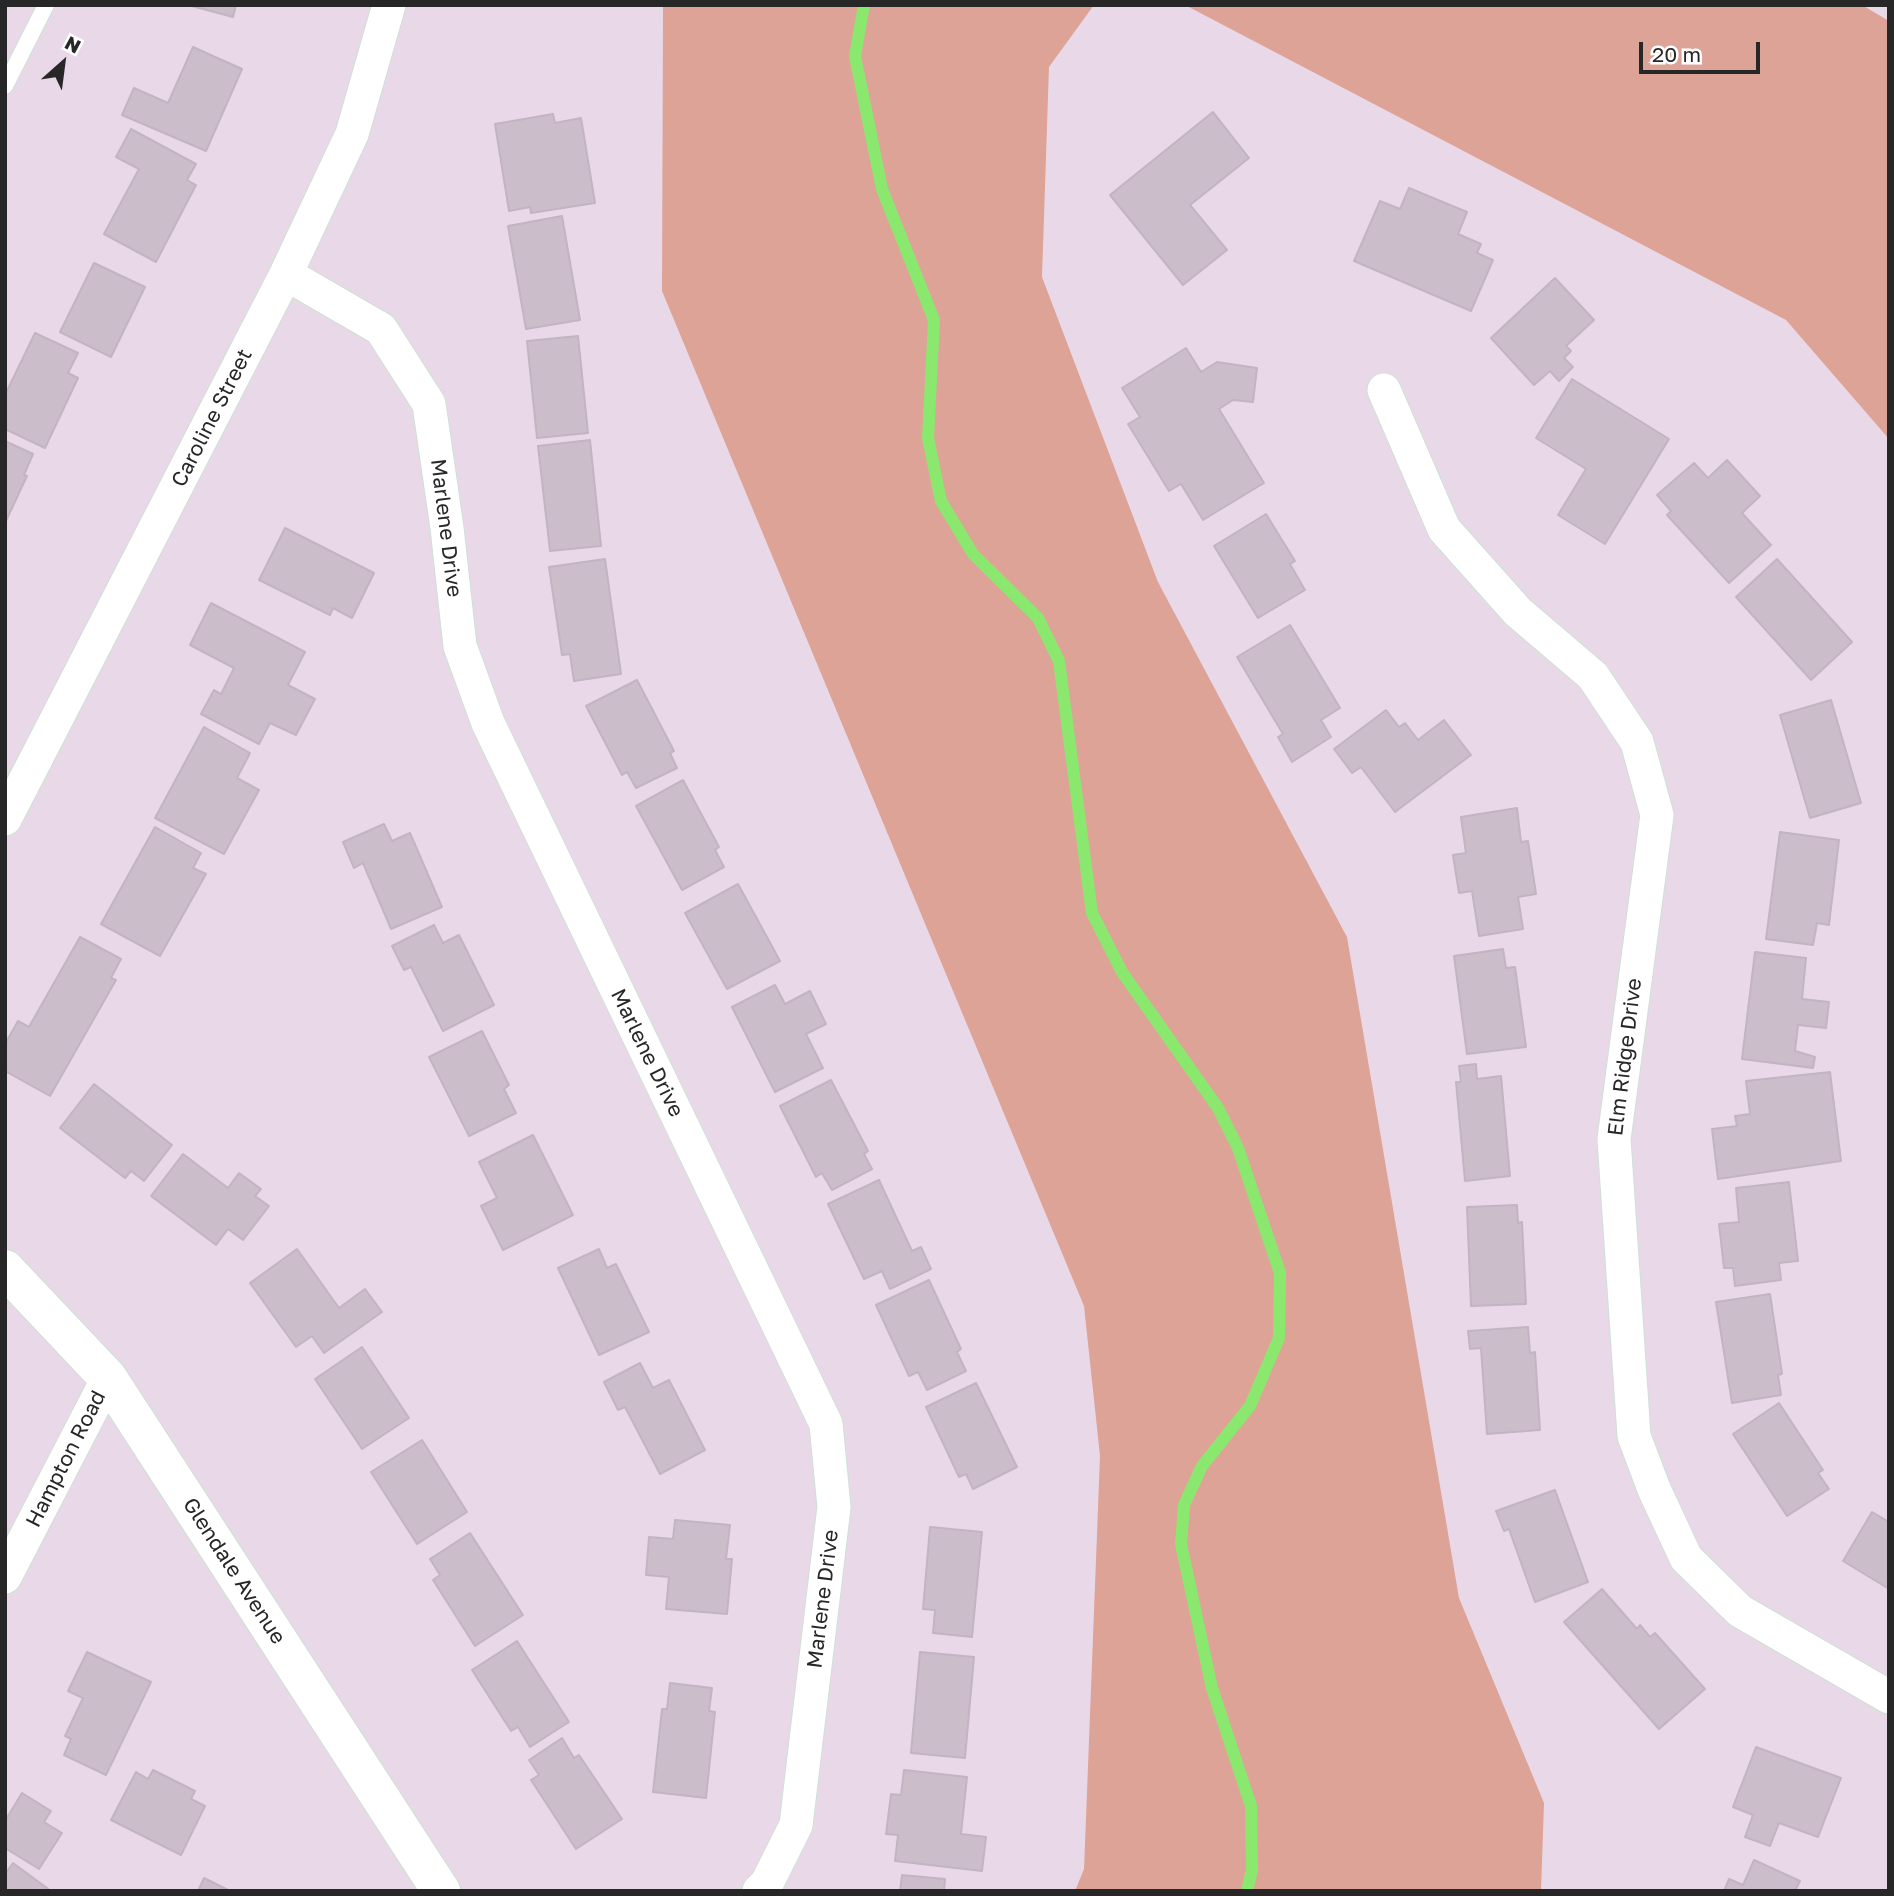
<!DOCTYPE html>
<html>
<head>
<meta charset="utf-8">
<style>
  body { margin:0 }
  #map { position:relative; width:1894px; height:1896px; overflow:hidden; background:#e9d9e8; font-family:"Golos Text",sans-serif }
  canvas { display:block }
  .frame { position:absolute; inset:0; border:7px solid #272727; pointer-events:none }
  .north { position:absolute; left:28px; top:28px; width:70px; height:70px; -webkit-text-stroke:5px #fff; paint-order:stroke; rotate:28deg; font-size:19px; font-weight:700; line-height:28px; text-align:center; color:#272727 }
  .north::after { content:''; display:block; margin:auto; width:24px; height:32px; background:#272727; clip-path:polygon(50% 0,100% 100%,50% 72%,0 100%) }
  .scale { position:absolute; left:1639px; top:42px; width:121px; height:32px; box-sizing:border-box; border:4px solid #272727; border-top:0; padding-left:9px; font-size:21px; line-height:24px; white-space:nowrap; color:#272727; -webkit-text-stroke:5px #fff; paint-order:stroke }
</style>
</head>
<body>
<div id="map">
<canvas width="1894" height="1896"></canvas>
<div class="frame"></div>
<div class="north">N</div>
<div class="scale">20 m</div>
</div>
<script>
const ctx = document.querySelector('canvas').getContext('2d');
ctx.lineJoin = 'round';
function fill(path, color) {
  ctx.fillStyle = color;
  ctx.fill(path, 'evenodd');
}
function stroke(path, color, width, dash) {
  ctx.strokeStyle = color;
  ctx.lineWidth = width;
  ctx.lineCap = dash ? 'butt' : 'round';
  ctx.setLineDash(dash || []);
  ctx.stroke(path);
}
function label(font, color, halo, rows, align = 'center') {
  ctx.font = font + ' "Golos Text",sans-serif';
  ctx.lineWidth = 7;
  ctx.setLineDash([]);
  ctx.textBaseline = 'middle';
  ctx.strokeStyle = halo;
  ctx.fillStyle = color;
  for (const [text, x, y, turn = 0] of rows) {
    ctx.save();
    ctx.translate(x, y);
    ctx.rotate((+turn || 0) * Math.PI / 180);
    ctx.textAlign = isNaN(turn) ? turn : align;
    if (halo) ctx.strokeText(text, 0, 0);
    ctx.fillText(text, 0, 0);
    ctx.restore();
  }
}
fill(new Path2D(`
  M663,5H1094L1049,67L1042,277L1158,582L1347,937L1459,1598L1544,1803L1541,1891H1075L1084,1869L1100,1456L1084,1306L662,291Z
  M1185,5H1862L1889,21V439L1786,320Z`), '#dea397');
stroke(new Path2D(`
  M864,5L855,56L882,189L934,320L928,438L941,501L973,554L1038,618L1059,661L1092,913L1122,972L1218,1108L1238,1148L1280,1273L1279,1338L1250,1406L1202,1466L1184,1505L1181,1544L1212,1688L1251,1806L1252,1870L1247,1891`), '#8be86f', 12);
const building = new Path2D(`
  M188,5H236L233,17Z
  M193,47L242,69L206,151L122,115L134,88L168,103Z
  M1213,112L1249,158L1190,205L1227,250L1183,285L1110,195Z
  M553,114L555,123L581,118L595,203L531,213L530,207L509,211L495,124Z
  M131,129L196,164L187,180L196,185L156,262L104,234L139,169L116,157Z
  M1409,188L1467,212L1458,234L1481,244L1477,253L1493,260L1471,311L1354,261L1380,201L1400,209Z
  M562,216L580,320L526,329L508,226Z
  M94,263L145,287L111,357L60,332Z
  M1555,278L1594,320L1566,346L1571,351L1564,358L1573,367L1559,381L1550,371L1534,385L1491,338Z
  M35,333L78,353L68,373L78,378L45,448L5,429V395Z
  M578,336L588,433L537,438L527,341Z
  M1186,348L1201,372L1217,362L1257,368L1253,402L1233,400L1219,409L1264,483L1203,520L1181,484L1169,491L1128,424L1140,417L1122,388Z
  M1572,379L1669,439L1605,544L1558,515L1586,469L1536,438Z
  M590,440L601,546L550,551L538,446Z
  M5,441L33,454L24,475L27,476L5,523Z
  M1727,460L1760,496L1742,513L1771,545L1729,583L1667,515L1671,511L1657,495L1694,463L1708,478Z
  M1266,514L1295,561L1290,564L1305,590L1258,618L1214,546Z
  M285,528L374,573L352,618L333,608L330,615L259,580Z
  M605,559L621,674L574,681L570,654L562,655L549,567Z
  M1777,559L1852,642L1811,680L1736,597Z
  M211,603L305,652L288,685L315,699L296,735L270,723L259,744L201,714L214,690L221,694L234,668L190,645Z
  M1290,625L1340,708L1321,720L1331,737L1292,762L1278,737L1283,734L1237,657Z
  M637,680L674,751L670,753L677,768L636,788L627,772L622,775L586,706Z
  M1831,700L1861,803L1810,818L1780,715Z
  M1386,710L1399,727L1405,723L1418,740L1444,720L1471,755L1395,812L1361,767L1352,773L1334,749Z
  M204,727L250,753L237,778L259,790L224,854L155,818Z
  M683,780L719,847L715,850L724,867L682,890L636,806Z
  M1517,808L1521,842L1528,841L1536,894L1518,897L1523,929L1479,936L1472,891L1459,893L1453,855L1466,853L1461,817Z
  M384,824L392,841L410,833L442,907L391,929L363,863L354,868L343,842Z
  M155,827L201,853L193,868L206,874L160,956L101,924Z
  M1780,832L1839,840L1829,925L1817,923L1813,945L1766,939Z
  M738,884L780,961L727,989L685,913Z
  M434,925L443,943L459,935L494,1005L443,1031L411,967L404,970L392,946Z
  M80,937L121,959L111,978L116,980L50,1096L5,1071V1044L18,1021L29,1027Z
  M1503,949L1506,968L1515,967L1526,1047L1467,1054L1454,956Z
  M1755,952L1806,958L1802,999L1829,1002L1826,1028L1798,1025L1795,1051L1815,1057L1813,1068L1742,1059Z
  M775,985L785,1004L810,991L826,1024L806,1034L823,1068L775,1092L732,1007Z
  M482,1031L509,1085L504,1089L516,1113L469,1136L429,1057Z
  M1476,1064L1477,1079L1501,1076L1510,1176L1465,1181L1456,1082H1461L1459,1066Z
  M1830,1072L1841,1161L1718,1179L1712,1129L1737,1126L1735,1116L1750,1114L1746,1081Z
  M831,1080L868,1151L864,1154L872,1169L832,1190L822,1173L816,1177L780,1106Z
  M94,1084L172,1145L144,1181L131,1171L125,1178L60,1128Z
  M533,1135L573,1215L503,1250L481,1206L497,1198L479,1162Z
  M183,1154L228,1188L239,1173L261,1189L255,1196L269,1206L243,1240L228,1229L216,1245L151,1196Z
  M879,1180L912,1251L921,1247L931,1269L890,1289L882,1271L864,1279L828,1204Z
  M1789,1182L1798,1261L1779,1263L1781,1280L1735,1286L1733,1268H1724L1719,1224L1739,1222L1736,1188Z
  M1517,1205L1518,1223L1522,1222L1526,1304L1471,1306L1467,1207Z
  M297,1249L339,1308L365,1289L382,1312L324,1353L312,1336L296,1347L250,1283Z
  M599,1249L607,1268L616,1264L649,1332L599,1355L558,1268Z
  M929,1280L961,1349L957,1352L966,1371L927,1390L918,1372L909,1376L876,1305Z
  M1770,1294L1782,1374L1778,1375L1781,1395L1732,1403L1716,1302Z
  M1528,1327L1530,1353L1535,1352L1540,1430L1487,1434L1481,1348L1470,1349L1468,1331Z
  M362,1347L409,1418L362,1449L315,1379Z
  M640,1363L653,1388L669,1380L705,1450L660,1474L625,1407L618,1410L604,1382Z
  M976,1383L1017,1467L973,1489L966,1474L959,1477L926,1407Z
  M1779,1403L1823,1470L1818,1473L1829,1489L1787,1516L1733,1434Z
  M422,1440L467,1512L417,1544L371,1472Z
  M1555,1490L1588,1582L1535,1602L1509,1529L1504,1531L1496,1511Z
  M1872,1512L1889,1522V1589L1843,1561Z
  M675,1520L730,1525L726,1559H732L727,1614L666,1609L669,1577L646,1575L649,1537L673,1539Z
  M930,1527L982,1532L972,1637L933,1633L935,1610L923,1609Z
  M470,1533L523,1615L475,1646L433,1580L440,1575L430,1559Z
  M1602,1589L1637,1629L1640,1625L1650,1637L1655,1633L1705,1689L1659,1729L1564,1622Z
  M517,1641L569,1722L530,1747L518,1727L511,1731L472,1670Z
  M87,1652L151,1682L106,1775L64,1755L71,1739L65,1736L83,1698L68,1691Z
  M920,1652L974,1657L965,1758L911,1753Z
  M670,1683L712,1688L709,1711L715,1712L706,1798L653,1792L662,1709H667Z
  M562,1738L574,1758L579,1755L622,1819L576,1849L531,1780L539,1775L529,1760Z
  M1756,1747L1841,1778L1818,1837L1779,1823L1770,1846L1745,1837L1753,1815L1733,1807Z
  M153,1770L195,1791L191,1799L205,1806L181,1855L111,1820L136,1772L148,1779Z
  M904,1770L967,1777L961,1834L986,1837L982,1871L895,1861L898,1835L886,1834L891,1794L901,1795Z
  M22,1793L51,1811L44,1822L62,1833L39,1869L5,1848V1821Z
  M1754,1860L1800,1881L1795,1891H1724L1729,1879L1743,1885Z
  M13,1863L51,1891H5V1874Z
  M902,1875L945,1879L944,1891H900Z
  M204,1878L230,1891H198Z`);
fill(building, '#cbbeca');
stroke(building, '#c4b3c2', 2);
const service = new Path2D(`
  M5,86L46,5`);
const minor = new Path2D(`
  M286,274L381,329L429,404L447,528L460,646L488,723L826,1424L834,1507L796,1825L767,1883L759,1891
  M1384,390L1444,529L1518,612L1593,676L1637,742L1657,815L1614,1139L1634,1436L1654,1489L1686,1558L1740,1611L1889,1697
  M5,819L286,274L352,134L389,5
  M5,1577L108,1378`);
const secondary = new Path2D(`
  M5,1269L108,1378L441,1891`);
stroke(service, '#cee0d4', 18);
stroke(minor, '#cee0d4', 35);
stroke(secondary, '#cee0d4', 40);
stroke(service, '#fff', 16);
stroke(minor, '#fff', 33);
stroke(secondary, '#fff', 38);
label('21px', '#272727', '#fff', [
  ["Caroline Street",212,418,-63],
  ["Marlene Drive",446,528,83],
  ["Marlene Drive",647,1053,64],
  ["Elm Ridge Drive",1625,1057,-83],
  ["Hampton Road",66,1459,-63],
  ["Glendale Avenue",234,1571,57],
  ["Marlene Drive",823,1599,-83]
]);
</script>
</body>
</html>
